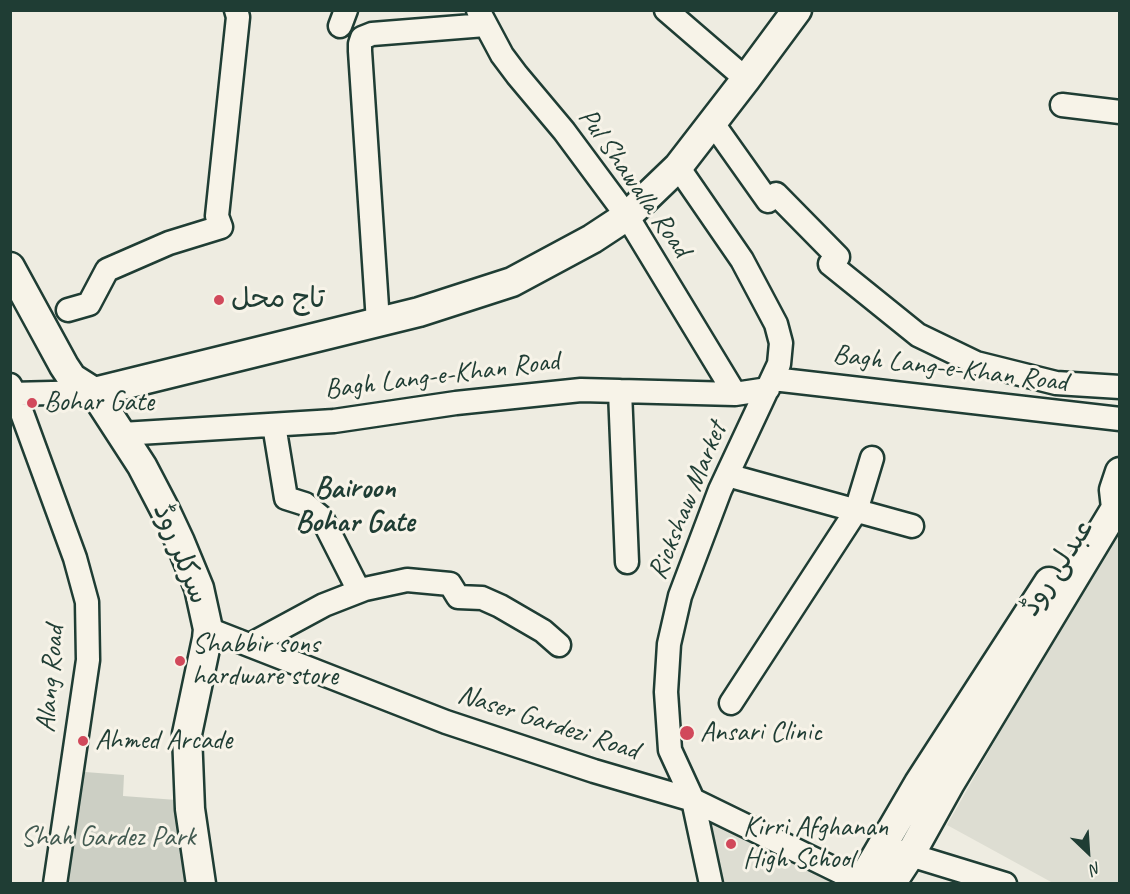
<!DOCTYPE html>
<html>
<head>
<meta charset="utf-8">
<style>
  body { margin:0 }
  #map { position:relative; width:1130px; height:894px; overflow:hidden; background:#eeece1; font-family:Caveat,sans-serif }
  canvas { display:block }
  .frame { position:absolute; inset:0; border:12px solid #1f3d34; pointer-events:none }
  .north { position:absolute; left:1058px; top:822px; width:60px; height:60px; -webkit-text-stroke:4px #f7f3e8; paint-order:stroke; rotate:155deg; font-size:16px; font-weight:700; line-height:24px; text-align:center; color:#1f3d34 }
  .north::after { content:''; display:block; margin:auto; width:21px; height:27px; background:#1f3d34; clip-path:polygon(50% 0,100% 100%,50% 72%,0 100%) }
</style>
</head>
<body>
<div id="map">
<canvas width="1130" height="894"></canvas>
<div class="frame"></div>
<div class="north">N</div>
</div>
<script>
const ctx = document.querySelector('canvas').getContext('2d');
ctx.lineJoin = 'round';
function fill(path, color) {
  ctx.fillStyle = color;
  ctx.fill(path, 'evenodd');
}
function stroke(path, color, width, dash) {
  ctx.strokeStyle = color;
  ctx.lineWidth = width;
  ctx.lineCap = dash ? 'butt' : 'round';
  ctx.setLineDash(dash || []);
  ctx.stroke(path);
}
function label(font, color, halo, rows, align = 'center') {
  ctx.font = font + ' Caveat,"Playpen Sans Arabic",sans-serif';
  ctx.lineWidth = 6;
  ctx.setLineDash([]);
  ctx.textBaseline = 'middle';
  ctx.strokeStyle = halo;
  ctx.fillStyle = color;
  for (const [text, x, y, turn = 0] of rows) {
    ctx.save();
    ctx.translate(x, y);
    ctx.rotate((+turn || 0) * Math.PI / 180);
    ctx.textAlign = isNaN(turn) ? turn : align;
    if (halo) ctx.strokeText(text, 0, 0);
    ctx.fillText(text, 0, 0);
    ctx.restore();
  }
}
fill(new Path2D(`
  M1119,523V883H1053L947,825Z
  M682,806L860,883H701Z`), '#ddddd2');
fill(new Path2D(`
  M72,771L124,775L123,796L190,801L203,883L55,884Z`), '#cccfc4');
const minor = new Path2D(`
  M478,10L502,55L517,75L564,131L627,216L735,394
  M666,10L746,79
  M340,26L346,10
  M1062,105L1120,112
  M712,122L768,201L776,194L838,257L830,264L918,335L976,363L1056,383L1120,387
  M678,167L742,260L776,324L781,343L779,364L720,490L680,596L669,644L666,692L670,750L693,800L711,884
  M68,310L89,304L107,270L169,243L221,227L217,216L238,17L236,10
  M378,322L360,51V44L362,38L372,34L485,25
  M773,379L1120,419
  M10,385L15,394L75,558L87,602L88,660L55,884
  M620,391L627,562
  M10,394L94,392
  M274,425L286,498L305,504L322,518L359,591
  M122,434L334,421L456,403L581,390L735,394L768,389
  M727,475L912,526
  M208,629L446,722L594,771L693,800L865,884
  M250,645L324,605L365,589L407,580L450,584L458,597L482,598L500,606L543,631L559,645
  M731,703L856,511L872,458
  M894,850L1005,884`);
const major = new Path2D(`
  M10,267L64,366L72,378L94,392L142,466L165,510L180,542L199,588L208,629L207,639L187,734L190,809L201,884
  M94,392L419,312L512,282L592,239L627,216L678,167L746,79L797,10
  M860,884L919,783L1049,582
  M891,884L910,855L950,783L1116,508L1114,490L1120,472`);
stroke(minor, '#1f3d34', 27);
stroke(major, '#1f3d34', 33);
stroke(minor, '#f7f3e8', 22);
stroke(major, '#f7f3e8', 28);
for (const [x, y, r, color] of [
  [219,300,6,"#d1495b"],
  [32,403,6,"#d1495b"],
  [180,661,6,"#d1495b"],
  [687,733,8,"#d1495b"],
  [83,741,6,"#d1495b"],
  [731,844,6,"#d1495b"]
]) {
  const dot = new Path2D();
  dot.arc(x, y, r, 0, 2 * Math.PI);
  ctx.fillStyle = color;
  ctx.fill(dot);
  stroke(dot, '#f7f3e8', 2);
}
label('28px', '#1f3d34', '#f7f3e8', [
  ["Pul Shawalla Road",634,183,55],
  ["Bagh Lang-e-Khan Road",950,369,7],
  ["Bagh Lang-e-Khan Road",442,376,-7],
  ["Rickshaw Market",688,501,-68],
  ["سرکلر روڈ",180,554,68],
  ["عبدلی روڈ",1058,568,-57],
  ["Alang Road",51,679,-85],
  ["Naser Gardezi Road",548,723,18]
]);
label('28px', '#1f3d34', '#f7f3e8', [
  ["تاج محل",231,300],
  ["Bohar Gate",44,403],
  ["Shabbir sons",192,645],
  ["hardware store",192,677],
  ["Ansari Clinic",700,733],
  ["Ahmed Arcade",95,741],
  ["Kirri Afghanan",743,828],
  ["High School",743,860]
], 'left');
label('28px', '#425a51', '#f7f3e8', [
  ["Shah Gardez Park",108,838]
]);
label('bold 30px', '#1f3d34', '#f7f3e8', [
  ["Bairoon",355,489],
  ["Bohar Gate",355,523]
]);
</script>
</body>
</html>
